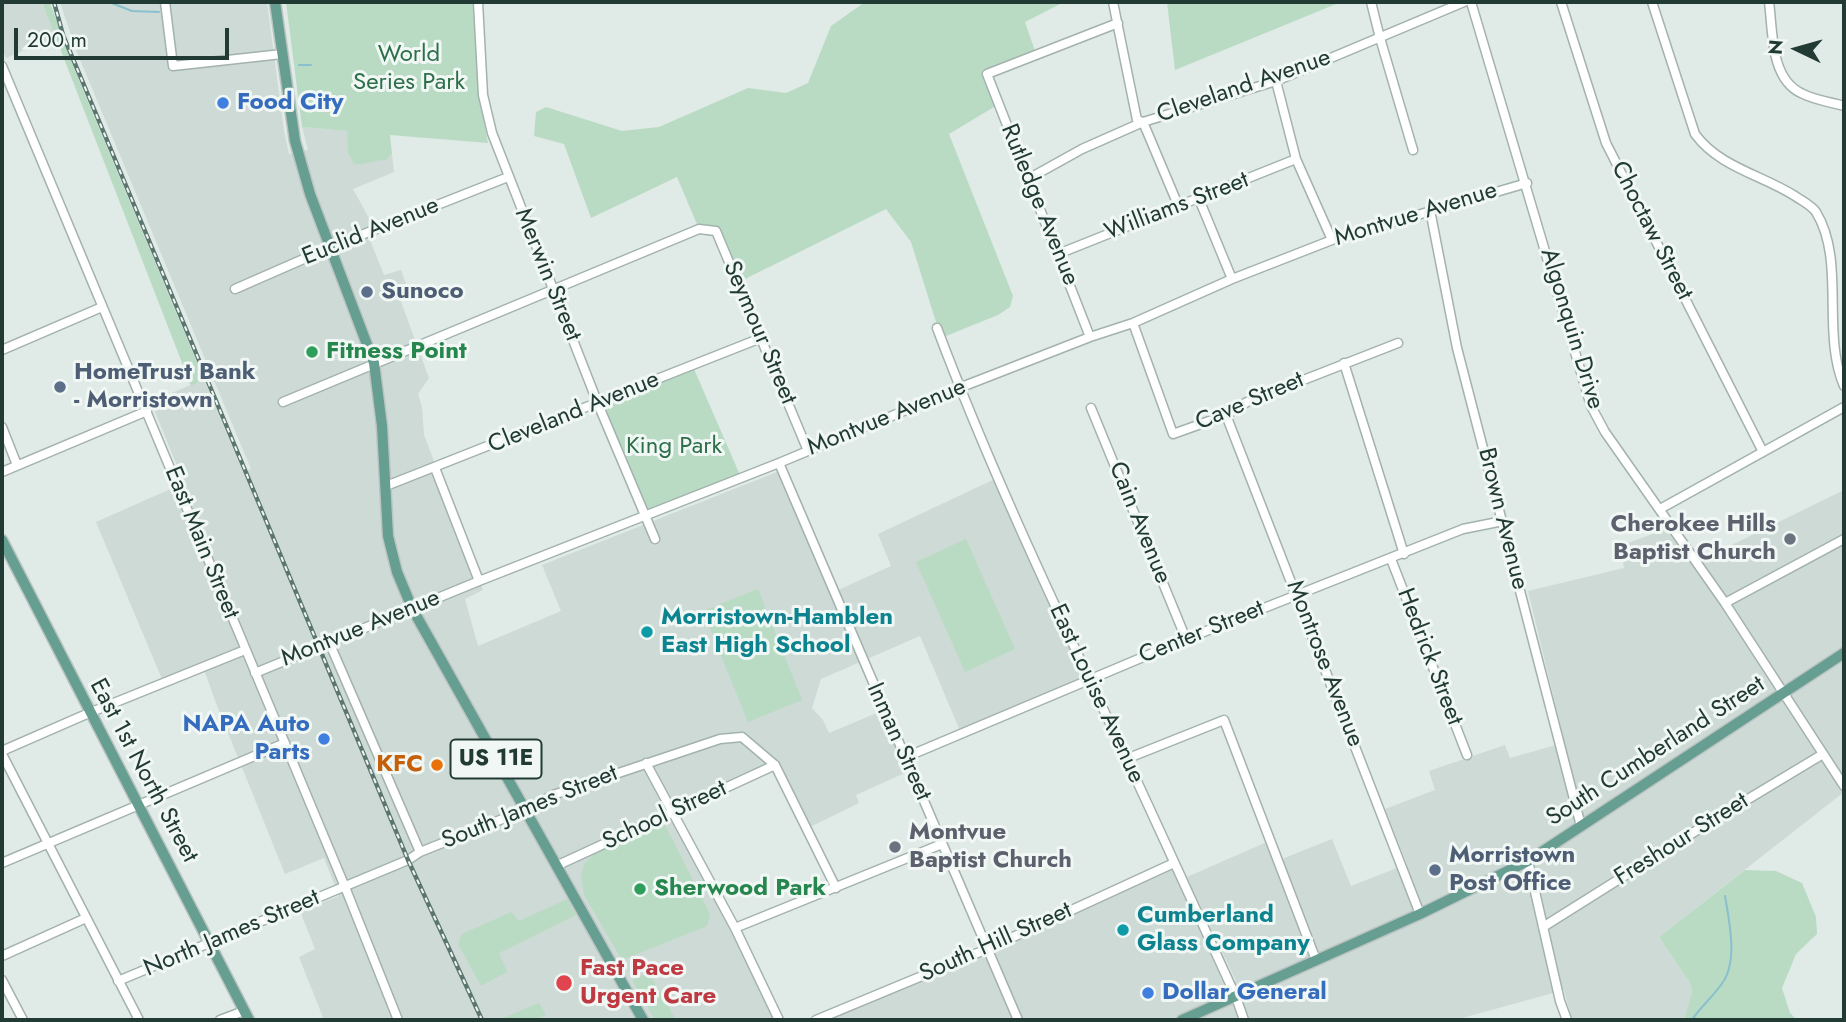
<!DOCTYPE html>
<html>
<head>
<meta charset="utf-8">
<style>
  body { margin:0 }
  #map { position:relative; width:1846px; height:1022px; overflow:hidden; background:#e0eae6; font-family:Jost,sans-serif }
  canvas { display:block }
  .frame { position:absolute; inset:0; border:4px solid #213a34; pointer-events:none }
  .north { position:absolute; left:1762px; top:14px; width:70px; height:70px; -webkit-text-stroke:5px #f0f7f4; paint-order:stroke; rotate:275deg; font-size:19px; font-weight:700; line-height:28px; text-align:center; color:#213a34 }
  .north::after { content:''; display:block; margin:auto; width:24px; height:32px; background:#213a34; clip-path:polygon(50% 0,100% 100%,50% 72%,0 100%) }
  .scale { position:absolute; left:14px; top:28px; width:215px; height:32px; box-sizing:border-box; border:4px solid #213a34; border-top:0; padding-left:9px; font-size:21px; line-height:24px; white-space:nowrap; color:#213a34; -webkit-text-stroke:5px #f0f7f4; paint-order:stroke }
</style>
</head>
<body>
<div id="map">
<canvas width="1846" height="1022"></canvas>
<div class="frame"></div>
<div class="north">N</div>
<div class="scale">200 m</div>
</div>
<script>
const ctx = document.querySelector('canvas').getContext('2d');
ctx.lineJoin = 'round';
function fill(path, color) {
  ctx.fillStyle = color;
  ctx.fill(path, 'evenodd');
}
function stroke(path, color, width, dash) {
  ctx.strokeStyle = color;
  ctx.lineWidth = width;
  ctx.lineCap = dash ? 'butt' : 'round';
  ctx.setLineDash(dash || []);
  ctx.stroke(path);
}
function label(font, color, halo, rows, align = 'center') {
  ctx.font = font + ' Jost,sans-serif';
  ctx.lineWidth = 6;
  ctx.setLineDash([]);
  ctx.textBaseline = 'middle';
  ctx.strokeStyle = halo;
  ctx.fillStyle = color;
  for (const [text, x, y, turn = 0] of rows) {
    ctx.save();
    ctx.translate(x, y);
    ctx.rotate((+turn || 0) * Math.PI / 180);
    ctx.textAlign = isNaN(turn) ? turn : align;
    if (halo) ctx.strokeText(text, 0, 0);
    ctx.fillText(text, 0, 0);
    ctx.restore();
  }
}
fill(new Path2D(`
  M2,2H42L56,37L6,58L2,48Z
  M60,2H267L284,131L289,154L308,150L302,127L347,131L348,145L386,160L392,154L394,172L353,189L376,231L368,235L384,275L401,270L410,295L400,299L429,378L418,394L422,407L424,435L483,590L465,599L478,646L561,611L542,565L782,470L834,592L891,566L878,534L997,478L1090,680L961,733L920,636L821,679L812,708L823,720L829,733L884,710L911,770L856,795L859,803L806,829L775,765L673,814L735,928L731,931L779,1020H324L299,957L315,949L300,911L339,896L324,858L285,874L216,703L202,664L162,679L96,522L184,483L151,402L204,379L243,472L251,469L76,50Z
  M1844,490V792L1659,937L1690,983L1692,991L1684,1020H1572L1564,990L1455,1020H828L997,949L1170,869L1173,870L1226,989L1236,981L1187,877L1269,841L1277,861L1332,839L1351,886L1407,864L1385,809L1435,790L1429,771L1505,745L1510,758L1556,745L1564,740L1528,591L1624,568L1620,546L1666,529L1697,562Z`), '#cedad5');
fill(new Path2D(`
  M42,2L50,3L81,85L204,379L191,386Z
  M286,2H473L479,94L488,143L390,135L392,154L386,160C376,159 366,165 354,164L348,152L347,131L302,127Z
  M865,2H1064L1025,22L1036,54L987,74L999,104L949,134L1013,296L1010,307L998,315L941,338L911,242L886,209L743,280L716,231L699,229L677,177L591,218L564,144L534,136L536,112L546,107L622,131L659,127L748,88L786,93L808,83L831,26Z
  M1167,2H1341L1175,70Z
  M694,369L740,475L647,511L604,405Z
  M966,539L1015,649L965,672L916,562Z
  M758,589L802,700L748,722L703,611Z
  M664,823L710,914L707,926L622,960L584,895L581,874L585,863L596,852Z
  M1745,870L1776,871L1802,883L1816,917L1817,934L1796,954L1782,988L1790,1013L1797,1020H1684L1692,991L1690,983L1659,937Z
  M567,899L576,915L499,953L507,972L481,986L458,944L462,934L511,912L519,921Z
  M649,973L676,1020H655L633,982L634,979Z
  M539,1003L546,1015L533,1020H498Z`), '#b9dbc4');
stroke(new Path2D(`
  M109,2L132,11L159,12
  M299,65H311
  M1692,1020C1701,1006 1714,996 1723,982C1738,960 1729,920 1725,896`), '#89c0ce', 2);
const minor = new Path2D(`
  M165,2L173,66L282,54
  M478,2L483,95L492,133L598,404L655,539
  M1113,2L1137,120L1143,122L1178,205
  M1371,2L1380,38L1413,150
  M1471,2L1591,406L1605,432L1725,603L1844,786
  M1561,2L1606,143L1763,452
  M1652,2L1695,134C1719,167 1762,175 1795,196C1802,201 1811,205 1816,212C1846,261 1821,332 1844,386
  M1769,2C1773,31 1770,78 1801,93C1814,100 1830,102 1844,106
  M2,66L345,887L398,1020
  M1276,81L1296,159L1332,240
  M1028,179L1082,149L1143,122L1276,81L1464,2
  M1199,199L1232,279
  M1430,210L1457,348L1581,826
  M1058,254L1296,159
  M235,289L331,247L508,177
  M1133,323L1173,434L1226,415L1247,402L1398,343
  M937,328C987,461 1047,589 1107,717C1151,810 1193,904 1236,997L1244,1020
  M1090,337L987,74L1118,23
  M2,350L102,307
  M1344,363L1404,554
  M283,402L699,229L716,231L808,451
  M1091,408L1186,639
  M1226,415L1420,914
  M2,427L17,465
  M779,463L1018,1020
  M435,468L479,581
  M2,472L147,411
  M386,486L761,338
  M1660,509L1844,407
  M1391,559L1467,755
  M1725,603L1844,539
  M329,642L420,852
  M255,673L479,581L779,463L959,388L1090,337L1133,323L1232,279L1332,240L1527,183
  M2,751L89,713L245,650
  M2,754L139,1020
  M906,757L1186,639L1463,529L1503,521
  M1126,759L1224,720L1316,960
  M646,763L735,928L779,1020
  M1528,861L1560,1001L1567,1020
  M2,863L285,743
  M556,866L775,765
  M1543,927L1710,822L1823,754
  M735,928L942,844
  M2,956L86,918
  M2,980L23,1020
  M118,981L408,860L420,852L525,810L553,795L720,739L742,737L775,765L836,888
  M220,1020L244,1011
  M816,1020L987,949L1174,863`);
const major = new Path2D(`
  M275,2L295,141L310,194L374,363L382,426L388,536L397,572L412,608L643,1020
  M2,540L249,1020
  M1182,1020L1420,914L1528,861L1844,653`);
stroke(minor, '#a3b2ad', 11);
stroke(major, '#bcc4c2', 13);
stroke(minor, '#fff', 8);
stroke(major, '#669e92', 10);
const rail = new Path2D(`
  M54,2L63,35L408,860L482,1020`);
stroke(rail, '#5b756f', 4.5);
stroke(rail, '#f0f7f4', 2, [5]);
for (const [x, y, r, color] of [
  [223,103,7,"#3f7fe0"],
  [367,292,7,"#5c6f8a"],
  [312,352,7,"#2e9e5b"],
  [60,387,7,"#5c6f8a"],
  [1790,539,7,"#6b7280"],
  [647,632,7,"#0f9aa8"],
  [324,739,7,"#3f7fe0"],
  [437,765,7,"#e8710a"],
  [895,847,7,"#6b7280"],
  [1435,870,7,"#5c6f8a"],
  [640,889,7,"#2e9e5b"],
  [1123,930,7,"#0f9aa8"],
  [564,983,9,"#e0444e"],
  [1148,993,7,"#3f7fe0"]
]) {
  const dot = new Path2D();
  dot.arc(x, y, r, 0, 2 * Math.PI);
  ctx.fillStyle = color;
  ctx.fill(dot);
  stroke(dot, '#f0f7f4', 2.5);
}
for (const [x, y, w] of [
  [496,759,91]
]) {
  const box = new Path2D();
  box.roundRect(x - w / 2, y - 19.5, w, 39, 5);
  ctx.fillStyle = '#f0f7f4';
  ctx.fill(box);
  stroke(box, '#213a34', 2);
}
label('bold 23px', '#213a34', null, [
  ["US 11E",496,759]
]);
label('24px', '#2d6f49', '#f0f7f4', [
  ["World",409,55],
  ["Series Park",409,83],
  ["King Park",674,447]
]);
label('24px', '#213a34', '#f0f7f4', [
  ["Cleveland Avenue",1244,87,-19],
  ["Rutledge Avenue",1039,205,68],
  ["Williams Street",1177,207,-21],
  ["Montvue Avenue",1416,215,-17],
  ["Choctaw Street",1651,231,63],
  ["Euclid Avenue",371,232,-22],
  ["Merwin Street",547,275,68],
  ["Algonquin Drive",1571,329,73],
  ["Seymour Street",759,333,67],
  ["Cave Street",1250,402,-23],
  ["Cleveland Avenue",574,413,-22],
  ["Montvue Avenue",887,418,-22],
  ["Brown Avenue",1502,519,76],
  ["Cain Avenue",1139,523,68],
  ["East Main Street",201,543,68],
  ["Montvue Avenue",361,629,-22],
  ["Center Street",1202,633,-22],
  ["Hedrick Street",1429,657,69],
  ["Montrose Avenue",1324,664,69],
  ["East Louise Avenue",1096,694,65],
  ["Inman Street",898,742,66],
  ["South Cumberland Street",1656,752,-33],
  ["East 1st North Street",143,771,62],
  ["South James Street",530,808,-22],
  ["School Street",665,816,-25],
  ["Freshour Street",1682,840,-32],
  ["North James Street",232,934,-23],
  ["South Hill Street",996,943,-24]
]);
label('bold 24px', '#366cbe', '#f0f7f4', [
  ["Food City",237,103],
  ["NAPA Auto",310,725,"right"],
  ["Parts",310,753,"right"],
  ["Dollar General",1162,993]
], 'left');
label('bold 24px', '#4e5e75', '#f0f7f4', [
  ["Sunoco",381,292],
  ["HomeTrust Bank",74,373],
  ["- Morristown",74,401],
  ["Morristown",1449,856],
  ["Post Office",1449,884]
], 'left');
label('bold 24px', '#27864d', '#f0f7f4', [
  ["Fitness Point",326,352],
  ["Sherwood Park",654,889]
], 'left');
label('bold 24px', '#5b616d', '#f0f7f4', [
  ["Cherokee Hills",1776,525],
  ["Baptist Church",1776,553],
  ["Montvue",909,833,"left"],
  ["Baptist Church",909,861,"left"]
], 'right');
label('bold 24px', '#0d838f', '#f0f7f4', [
  ["Morristown-Hamblen",661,618],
  ["East High School",661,646],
  ["Cumberland",1137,916],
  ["Glass Company",1137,944]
], 'left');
label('bold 24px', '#c56008', '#f0f7f4', [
  ["KFC",423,765]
], 'right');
label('bold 24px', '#be3a42', '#f0f7f4', [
  ["Fast Pace",580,969],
  ["Urgent Care",580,997]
], 'left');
</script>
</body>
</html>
